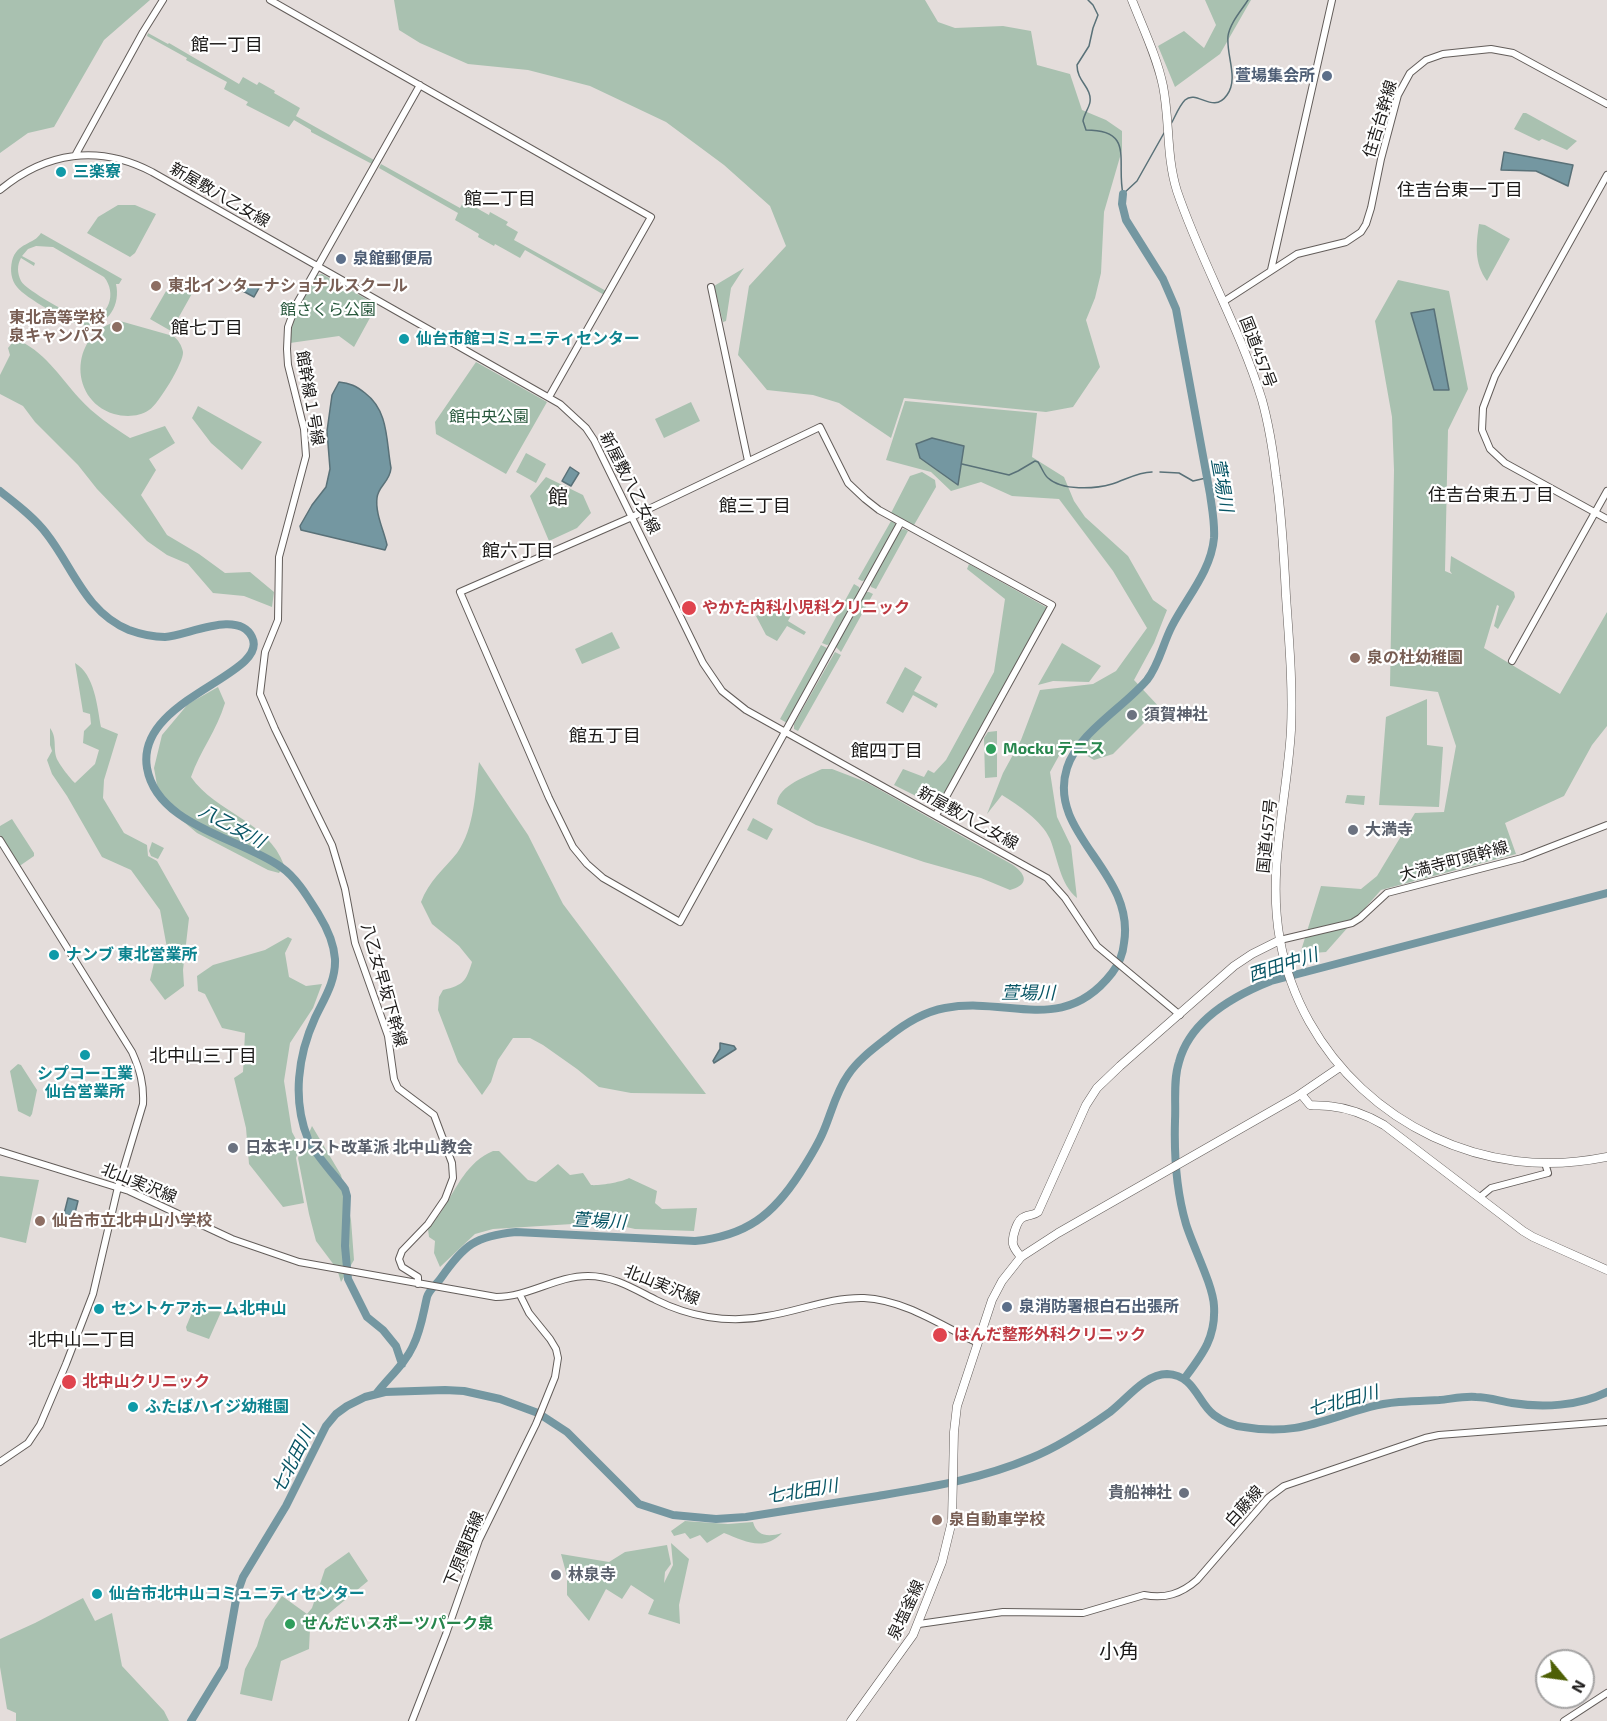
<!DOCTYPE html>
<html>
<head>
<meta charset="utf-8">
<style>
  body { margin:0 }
  #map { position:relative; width:1607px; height:1721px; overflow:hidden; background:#e4dddb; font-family:"Exo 2",sans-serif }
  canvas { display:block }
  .north { position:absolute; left:1535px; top:1649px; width:60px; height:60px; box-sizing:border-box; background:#fff; border:2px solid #a4a3a3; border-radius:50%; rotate:119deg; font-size:16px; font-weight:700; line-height:24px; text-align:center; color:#1b1918 }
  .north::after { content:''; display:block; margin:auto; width:21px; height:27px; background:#4e6006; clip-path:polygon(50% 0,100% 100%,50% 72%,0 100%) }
</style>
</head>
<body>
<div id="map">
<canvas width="1607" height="1721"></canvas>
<div class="north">N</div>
</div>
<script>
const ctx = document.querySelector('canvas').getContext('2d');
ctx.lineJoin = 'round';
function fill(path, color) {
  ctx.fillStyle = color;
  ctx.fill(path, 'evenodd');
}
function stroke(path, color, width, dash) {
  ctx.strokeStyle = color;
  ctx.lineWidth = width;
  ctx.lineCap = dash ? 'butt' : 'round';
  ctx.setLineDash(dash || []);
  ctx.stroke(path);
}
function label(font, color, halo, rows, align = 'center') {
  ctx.font = font + ' "Exo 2","Noto Sans JP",sans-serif';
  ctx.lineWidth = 4.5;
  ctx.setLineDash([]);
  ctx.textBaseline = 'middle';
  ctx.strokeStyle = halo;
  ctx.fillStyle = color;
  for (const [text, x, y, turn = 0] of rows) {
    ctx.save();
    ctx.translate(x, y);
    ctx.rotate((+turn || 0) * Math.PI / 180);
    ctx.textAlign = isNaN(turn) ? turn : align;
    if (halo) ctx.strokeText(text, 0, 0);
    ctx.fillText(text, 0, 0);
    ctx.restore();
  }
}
fill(new Path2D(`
  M0,0H150L104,40L54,127L28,133L0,153Z
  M394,0H925L938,22L955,28L1003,26L1031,31L1037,65L1070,74L1082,110L1106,120L1122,131V150L1104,212L1101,273L1095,298L1086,320L1100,367L1073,407L1046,412L904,398L891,438L839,403L813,395L767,390L738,355L749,286L786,246L770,206L724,165L666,122L590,86L528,70L468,64L420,43L399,30Z
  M1205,0H1251L1220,54L1175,87L1158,46L1184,31L1204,48L1216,25Z
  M148,33L168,44L169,43L239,84L243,77L257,85L259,82L275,91L274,93L300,108L296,116L374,160L372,164L311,132V130L294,120L289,127L246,105L248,102L224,89L227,82L186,60L187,58L147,36Z
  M1523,113H1526L1577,141L1567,150L1542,139L1539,141L1514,129Z
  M381,164L460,208L464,201L489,215L490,212L508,222L506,225L518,232L514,240L608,292L606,296L525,250L520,258L495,244L494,246L478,237L479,234L455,220L458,213L379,168Z
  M118,205H135L156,214L135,253L130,257L87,233L98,217Z
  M1479,224L1485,225L1510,239L1487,281C1474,263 1476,245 1479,224Z
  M41,233L122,279L119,284H116C121,306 107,329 81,325C70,323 24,297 17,287C11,280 10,270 12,261C17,242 34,245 41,233ZM36,246L53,247L104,277C118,294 108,321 84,318C73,317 26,290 21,281C17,273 17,265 21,258L34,266L35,263L22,256L28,249Z
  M744,268L731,288L726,321L723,322L714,286Z
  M322,274L377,305L354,347L339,336L290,343C291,317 304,297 317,275Z
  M173,279L194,290L171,331L150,319Z
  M1398,280L1449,291L1468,389L1448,430L1445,571L1452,574L1450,571L1451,556L1514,592L1515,597L1498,629L1494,626L1499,606L1497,605L1484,648L1560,694L1607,612V726L1592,745L1564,796L1505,823L1516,854L1381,890L1326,952L1300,954L1321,886L1361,889L1377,876L1415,813L1444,812L1456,746L1438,692L1390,686L1394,470L1392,417L1375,321Z
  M120,321L173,336C178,339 182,346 183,352C184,362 158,405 149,410C139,417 125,417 114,414C66,399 71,330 120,321Z
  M15,339C44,350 59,376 79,398C93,414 113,427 130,438L165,426L175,443L149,459L156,470L141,495L167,535L199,554L225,573L250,572L274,592L272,607L244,596L213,593L188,564L167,555L147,541L97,489L78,465L35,422L23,406L0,394V375L10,355L8,348Z
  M476,362L547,402L506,474L436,434L435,422Z
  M905,401L1037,413L1032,457L1064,477L1074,501L1085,517L1128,556L1153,600L1167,610L1154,643L1134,680L1162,710L1146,721L1113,754L1094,760L1066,743L1050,772L1057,817L1071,846L1077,898C1060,884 1058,859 1050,839C1042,821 1018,805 1002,795L987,814L1003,773L1021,740L1040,690L1093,684L1116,671L1147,628L1113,571L1059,499L1012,496L981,482L951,491L931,472L886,460Z
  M691,402L700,421L664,438L655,419Z
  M198,406L262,442L242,470L211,443L192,418Z
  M526,453L546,464L536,483L516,472Z
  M922,472L935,480L936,487L914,525L891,513L910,476Z
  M546,477L583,495L591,513L577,528L549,541L530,496Z
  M891,521L895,523L896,527L866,580L862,581L858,579Z
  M904,529L908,531L876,589L871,587L870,583L900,530Z
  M969,564L1046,607V612L939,804L934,805L894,785L903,769L924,777L928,770L934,773L946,760L994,672L1005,599L967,569Z
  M854,584L859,587L860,590L830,644L827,645L822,643Z
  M865,592H869L873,594L841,652L835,646Z
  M783,604H788L795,608L788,621L806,632L804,635L787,626L777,641L766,635L756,616Z
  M612,632L620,648L582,664L575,649Z
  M1062,643L1101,666L1089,682L1053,681L1038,685Z
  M821,645L827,648V650L787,723L780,719Z
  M835,652L841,655L798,731L794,729V724Z
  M75,663C95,675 97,706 101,727L118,734L104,780L103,798L124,833L147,845L148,856L157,861L189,918L183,970L184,986L165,1000L150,980L157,950L167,948L160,910L131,870L102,857L67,796L52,774L47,760L52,751L50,745V728C58,738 52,751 58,761C60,765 71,780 75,783L95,764L99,750L83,743L84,731L91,724L90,714L83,712Z
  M905,667L922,677L914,691L938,704L936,708L913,695L903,713L886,703Z
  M218,687L225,703C217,730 200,751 191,777C216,813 268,821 284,865L279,873L268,870L197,833L160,802L154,768L162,735L188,704Z
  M1427,699V745L1443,747L1439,807L1379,805L1386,717Z
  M997,731V777L985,778L984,738L988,732Z
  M479,762L528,835L563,904L706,1094L631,1093L599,1087L577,1069L543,1045L530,1038H513L498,1060L491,1082L482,1095L458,1062L438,1010L439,997L443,990C464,985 466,981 472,962L459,946L432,924L421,902C429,881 443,870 457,853C475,828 475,791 479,762Z
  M822,769H832L866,782L1013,865C1028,876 1028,885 1010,890L981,878L924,862L816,825L777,804C778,785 808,776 822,769Z
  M1347,795L1365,796L1364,805L1345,803Z
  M753,818L773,829L767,840L747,830Z
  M12,819L34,853V856L21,865H18L0,835V826Z
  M152,842L164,848L158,859L151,856L149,851Z
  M288,937L292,939L285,953L289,977L306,986L322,984L313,1008L290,1043L284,1081L292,1132L300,1147L296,1158L304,1203L283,1207L249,1164L246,1128L234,1078L243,1072L245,1033L222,1028L205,994L198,991L197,976L213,965L265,950Z
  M18,1064L21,1065L37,1090L32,1114L30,1117L18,1111L10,1071Z
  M312,1126L341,1175L351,1220L354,1260L341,1282L337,1269L316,1241L309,1214L298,1158Z
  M493,1151H499L528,1180L536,1182L558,1164L570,1175L583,1173L591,1185C599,1186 622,1182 629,1178L657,1191L655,1203L662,1209L697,1208L694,1231L635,1229L604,1222L493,1229L475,1234L440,1267L434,1253L435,1241L429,1237L428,1229C433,1222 439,1216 443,1209C457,1187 467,1162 493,1151Z
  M0,1176L39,1180L26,1243L0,1237Z
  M196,1303L221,1312L209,1339L187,1331L186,1327Z
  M685,1521L728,1524L753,1522C757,1537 769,1537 782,1533C763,1552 745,1541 724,1533L707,1543L700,1535L690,1539L685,1533L674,1536L671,1531Z
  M671,1543L689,1559L679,1605L680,1624L648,1614L654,1600L631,1585L622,1599L606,1589L589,1621L567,1595V1576L561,1554L609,1562L625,1552L667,1545L671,1564L665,1572L664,1583L673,1565Z
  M349,1552L368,1581L310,1629L309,1649L281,1661L272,1701L240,1694L245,1669L257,1646L265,1620L282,1596L307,1614L312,1608L325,1569Z
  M83,1598L95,1621L112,1613L122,1666L164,1711L169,1721H16V1713L7,1709L0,1667V1639L35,1623Z`), '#a9c1b0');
const water = new Path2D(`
  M1504,152L1573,165L1568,186L1536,171L1501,170Z
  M245,281L259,288L254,297L241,290Z
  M1434,309L1449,390H1434L1411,313Z
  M339,382C350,383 356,386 365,393C389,411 386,441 391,468C390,482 378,486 377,498C375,513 384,531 387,545L385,550L301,530L300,526L312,505L326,487L330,469L327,431L332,395Z
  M932,438L964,446L958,485L920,458L916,444Z
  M570,467L579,473L571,486L562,481Z
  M720,1043L734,1046L736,1049L714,1063L713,1061L720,1049Z
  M68,1198L78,1201L74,1217L64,1214Z`);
fill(water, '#7497a1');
stroke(water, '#597178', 1.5);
stroke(new Path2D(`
  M1088,0L1093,5L1098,15L1093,28L1089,46L1077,65C1077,82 1092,87 1090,102C1089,108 1084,114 1083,121L1086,130C1135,130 1116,161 1123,194L1137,181L1164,133
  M1171,124C1175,117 1179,106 1185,100C1197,89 1213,115 1227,95C1239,78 1226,56 1228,36C1230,23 1241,11 1248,0
  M962,464L1009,475L1018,471L1035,461L1038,462C1041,466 1044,475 1048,478C1062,491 1095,489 1112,484C1125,480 1138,472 1152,472
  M1160,472L1179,473L1193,481L1206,478`), '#597178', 1.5);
stroke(new Path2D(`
  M0,491C16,504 34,517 46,533C73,567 85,612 129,630C140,634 153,637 165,637C187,636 238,609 252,637C271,675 135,698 147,768C157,826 241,838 281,867C297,878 309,899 319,915C327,928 334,945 335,959C336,981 324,999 315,1018C298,1055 292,1100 308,1139C315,1155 334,1174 345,1189L347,1196L345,1246L348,1279L367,1317L383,1330L396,1346L402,1364
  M1184,1379C1202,1355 1216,1338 1214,1306C1213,1285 1193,1247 1186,1224C1176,1190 1174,1156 1175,1121C1176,1102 1173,1080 1179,1062C1190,1020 1233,996 1271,981L1607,893
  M376,1394C388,1378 405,1364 413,1346C421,1330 423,1314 427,1297C429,1290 437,1284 441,1278C464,1245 475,1236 516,1232L695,1241C746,1236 773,1215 800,1173C809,1159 818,1145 824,1130C832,1111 836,1092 848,1075C858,1060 873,1049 887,1038C904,1024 923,1012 945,1008C1009,996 1063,1036 1112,973C1119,964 1123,954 1124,943C1136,872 1046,834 1067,768C1078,733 1123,708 1147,680C1159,665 1163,643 1172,626C1187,597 1211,571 1214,538C1215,523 1212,509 1210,494L1176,309L1163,279L1126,220L1122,204L1123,194
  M191,1721L224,1667L237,1594L243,1577L286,1506L326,1426L336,1414L347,1406L365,1397L385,1392L445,1390L464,1391L500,1399L538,1413L567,1432L639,1504L673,1515L716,1519L746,1517C790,1510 834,1503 878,1496C931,1487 981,1479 1031,1458C1058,1447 1086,1429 1110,1412C1127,1399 1145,1374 1167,1374C1195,1375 1197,1402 1214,1415C1222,1421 1234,1426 1244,1427C1296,1436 1322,1420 1370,1407C1392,1401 1416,1401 1439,1400C1451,1399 1463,1396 1476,1397C1488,1397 1500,1401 1512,1403C1543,1408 1579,1406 1607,1392`), '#7497a1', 8);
const tertiary = new Path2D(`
  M270,0L651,217L549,397
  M76,154L143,32L163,0
  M1607,175L1495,376L1483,408L1482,430L1490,449L1505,463L1607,519
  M0,190C46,152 98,144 152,172L560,404L586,428L594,440L703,663L722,691L746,710L1047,878L1065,898L1097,946L1180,1015
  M1271,270L1332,0
  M711,287L748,461
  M1223,302L1297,254L1346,242L1361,232L1366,224L1371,208L1381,159L1398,95L1410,73L1426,60L1443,54L1491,49L1513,53L1607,104
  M901,522L680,922L603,878L587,864L573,847L549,798L460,592L632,517L820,427L848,483L865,499L879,510L1052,605L936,815
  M1512,661L1607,491
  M0,840L132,1052C140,1070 144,1084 143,1104L118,1187L93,1294L66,1364L40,1425L28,1443L0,1462
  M1280,940L1352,923L1360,918L1387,893L1522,858L1607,825
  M0,1151L129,1191L232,1239L299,1262L496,1297C529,1297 556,1276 588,1276C614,1276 634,1289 656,1300C672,1308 690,1314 708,1317C727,1320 748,1320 767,1316C800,1311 830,1297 864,1298C905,1300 942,1326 978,1343
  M1480,1197L1491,1188L1548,1173L1545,1163
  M418,1284V1277L402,1267L399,1259L402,1251L428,1224L445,1199L453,1178L452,1163L434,1115L398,1088L394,1079L388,1036L355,943L345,889L332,845L275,729L260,694L265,652L278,620L279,557L306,456L304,429L288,365L287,349L288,327L296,305L420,85
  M919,1624L1003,1612L1083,1613L1144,1595C1165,1599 1181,1594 1197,1580L1268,1498L1284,1486L1425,1438L1439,1435L1607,1422
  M412,1721L446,1634L479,1540L536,1424L555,1377L558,1358L556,1349L550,1339L529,1313L520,1295
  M1564,1721L1607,1693`);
const primary = new Path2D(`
  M851,1721L913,1635L942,1562L952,1521L954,1432L957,1406L992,1300L1002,1281L1021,1257`);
const trunk = new Path2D(`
  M1132,0C1143,28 1157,57 1163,86C1170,121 1166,156 1177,191C1201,262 1240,328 1262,400C1269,425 1273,451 1276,476C1282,516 1284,556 1286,596C1289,640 1293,685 1291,730C1287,800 1267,870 1280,940C1301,1057 1399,1146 1516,1161C1546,1165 1577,1163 1607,1157
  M1280,940L1252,954L1234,966L1120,1066L1097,1088L1086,1105L1038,1212C1033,1216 1030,1214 1024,1217C1017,1219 1012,1237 1013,1244C1014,1249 1018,1253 1021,1257L1058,1233L1296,1097L1340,1067
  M1301,1094L1310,1105C1316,1106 1322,1105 1329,1106C1349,1108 1367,1115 1384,1125L1523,1231L1533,1237L1607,1270`);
stroke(tertiary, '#635d5a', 8);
stroke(primary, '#635d5a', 9);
stroke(trunk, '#635d5a', 9);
stroke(tertiary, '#fff', 6);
stroke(primary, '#fff', 8);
stroke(trunk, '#fff', 8);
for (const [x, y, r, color] of [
  [1327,76,6,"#5c6f8a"],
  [61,172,6,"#0f9aa8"],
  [341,259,6,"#5c6f8a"],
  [156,286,6,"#8d6e63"],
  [117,327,6,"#8d6e63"],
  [404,339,6,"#0f9aa8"],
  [689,608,8,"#e0444e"],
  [1355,658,6,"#8d6e63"],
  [1132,715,6,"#6b7280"],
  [991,749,6,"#2e9e5b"],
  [1353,830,6,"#6b7280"],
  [54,955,6,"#0f9aa8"],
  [85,1055,6,"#0f9aa8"],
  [233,1148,6,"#6b7280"],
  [40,1221,6,"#8d6e63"],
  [1007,1307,6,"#5c6f8a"],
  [99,1309,6,"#0f9aa8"],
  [940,1335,8,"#e0444e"],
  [69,1382,8,"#e0444e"],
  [133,1407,6,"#0f9aa8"],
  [1184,1493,6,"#6b7280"],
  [937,1520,6,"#8d6e63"],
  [556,1575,6,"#6b7280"],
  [97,1594,6,"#0f9aa8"],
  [290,1624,6,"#2e9e5b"]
]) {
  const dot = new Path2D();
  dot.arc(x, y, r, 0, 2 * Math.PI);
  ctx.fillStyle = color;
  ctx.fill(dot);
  stroke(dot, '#fff', 2);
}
label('bold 16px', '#4e5e75', '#fff', [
  ["萱場集会所",1315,76,"right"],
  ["泉館郵便局",353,259],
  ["泉消防署根白石出張所",1019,1307]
], 'left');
label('16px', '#1b1918', '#fff', [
  ["住吉台幹線",1380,119,-73],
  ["新屋敷八乙女線",220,195,30],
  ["国道457号",1258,352,69],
  ["館幹線１号線",310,398,80],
  ["新屋敷八乙女線",630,483,63],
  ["新屋敷八乙女線",968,818,29],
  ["国道457号",1267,836,-84],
  ["大満寺町頭幹線",1454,861,-15],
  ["八乙女早坂下幹線",384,985,74],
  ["北山実沢線",139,1183,22],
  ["北山実沢線",662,1285,22],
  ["白藤線",1244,1506,-48],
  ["下原関西線",464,1549,-68],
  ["泉塩釜線",906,1610,-65]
]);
label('bold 16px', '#0d838f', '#fff', [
  ["三楽寮",73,172],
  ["仙台市館コミュニティセンター",416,339],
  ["ナンブ 東北営業所",66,955],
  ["シプコー工業",85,1074,"center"],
  ["仙台営業所",85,1092,"center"],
  ["セントケアホーム北中山",111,1309],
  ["ふたばハイジ幼稚園",145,1407],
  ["仙台市北中山コミュニティセンター",109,1594]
], 'left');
label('bold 16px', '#785e54', '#fff', [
  ["東北インターナショナルスクール",168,286],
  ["東北高等学校",105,318,"right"],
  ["泉キャンパス",105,336,"right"],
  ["泉の杜幼稚園",1367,658],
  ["仙台市立北中山小学校",52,1221],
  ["泉自動車学校",949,1520]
], 'left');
label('16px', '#28583c', '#fff', [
  ["館さくら公園",328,310],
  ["館中央公園",489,417]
]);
label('bold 16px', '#be3a42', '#fff', [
  ["やかた内科小児科クリニック",702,608],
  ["はんだ整形外科クリニック",954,1335],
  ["北中山クリニック",82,1382]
], 'left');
label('bold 16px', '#5b616d', '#fff', [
  ["須賀神社",1144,715],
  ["大満寺",1365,830],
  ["日本キリスト改革派 北中山教会",245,1148],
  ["貴船神社",1172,1493,"right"],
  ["林泉寺",568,1575]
], 'left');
label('bold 16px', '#27864d', '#fff', [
  ["Mocku テニス",1003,749],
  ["せんだいスポーツパーク泉",302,1624]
], 'left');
label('18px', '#1b1918', '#fff', [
  ["館一丁目",227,45],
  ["住吉台東一丁目",1460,190],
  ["館二丁目",500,199],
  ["館七丁目",207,328],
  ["住吉台東五丁目",1491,495],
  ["館三丁目",755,506],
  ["館六丁目",518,551],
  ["館五丁目",605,736],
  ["館四丁目",887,751],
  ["北中山三丁目",203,1056],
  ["北中山二丁目",82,1340]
]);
label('italic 18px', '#085565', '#fff', [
  ["萱場川",1222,485,80],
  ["八乙女川",232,826,28],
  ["西田中川",1283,965,-18],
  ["萱場川",1028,993],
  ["萱場川",599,1221,3],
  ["七北田川",1343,1401,-15],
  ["七北田川",293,1460,-63],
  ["七北田川",802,1491,-9]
]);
label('20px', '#1b1918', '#fff', [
  ["館",558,497],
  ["小角",1119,1651]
]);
</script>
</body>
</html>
